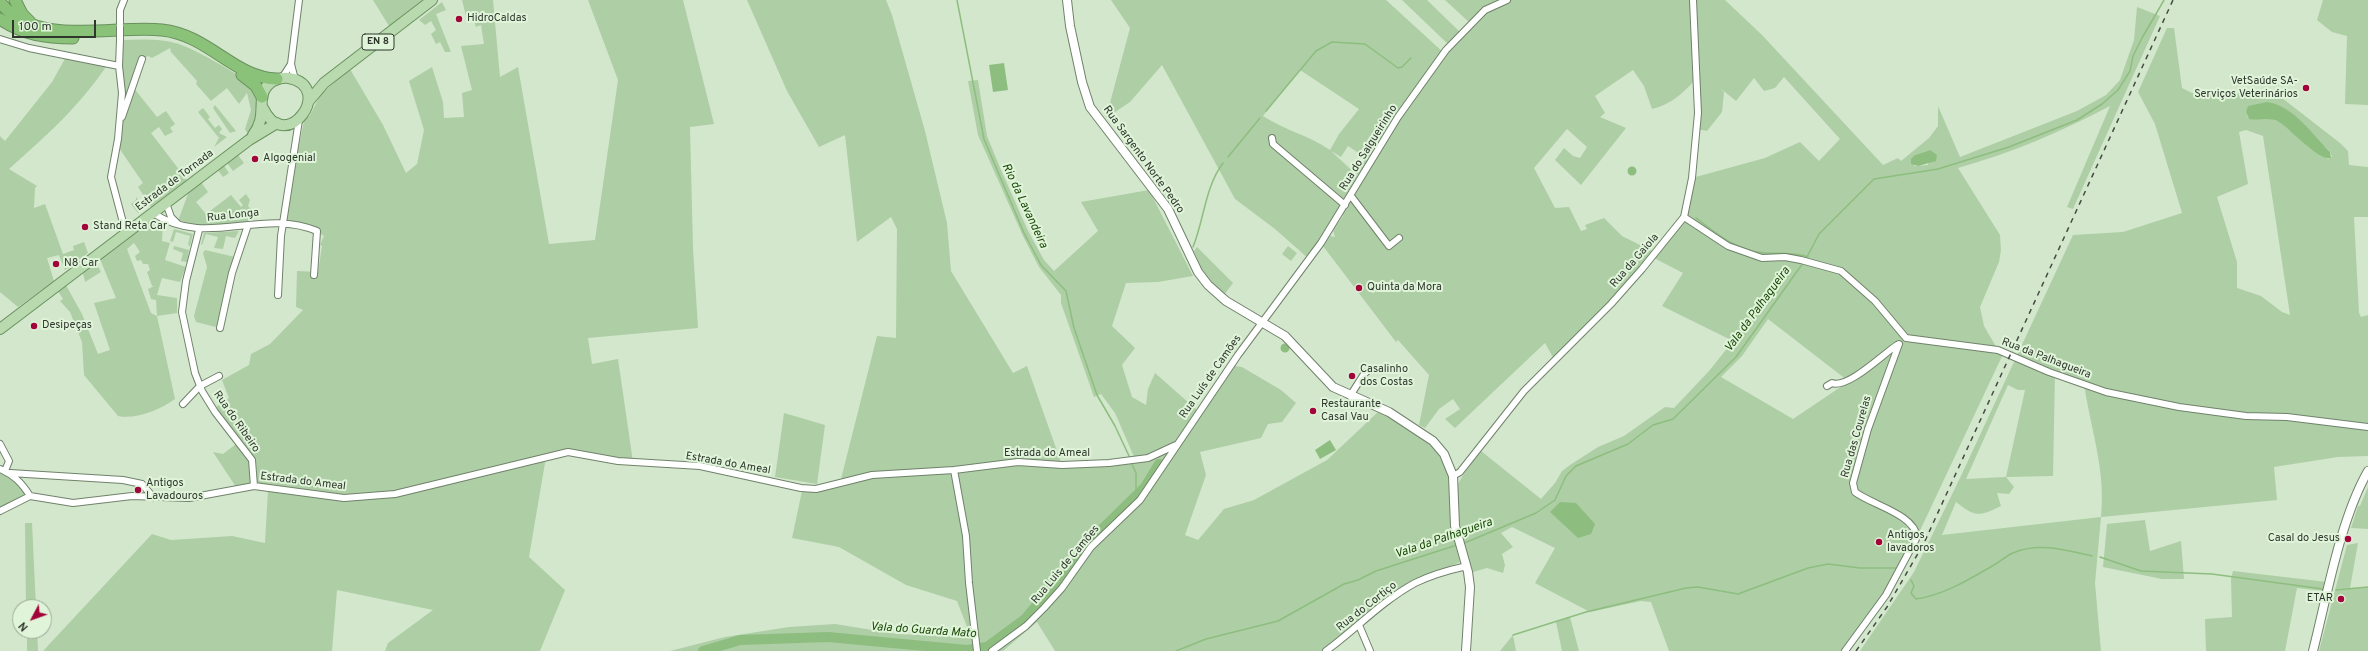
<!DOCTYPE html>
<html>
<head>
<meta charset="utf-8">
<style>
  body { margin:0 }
  #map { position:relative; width:2368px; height:651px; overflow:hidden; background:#d3e7cd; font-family:Overpass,sans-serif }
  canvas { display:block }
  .north { position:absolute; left:12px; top:599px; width:40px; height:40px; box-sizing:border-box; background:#e0f4da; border:1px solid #99a895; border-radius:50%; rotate:229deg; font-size:11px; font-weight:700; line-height:16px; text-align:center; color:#2f372d }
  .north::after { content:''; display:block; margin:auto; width:14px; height:18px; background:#a2043a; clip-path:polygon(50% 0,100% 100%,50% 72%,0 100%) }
  .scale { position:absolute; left:12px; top:20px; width:84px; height:18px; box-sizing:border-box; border:2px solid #2f372d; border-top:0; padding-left:5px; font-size:12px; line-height:14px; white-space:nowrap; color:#2f372d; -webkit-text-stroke:3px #e0f4da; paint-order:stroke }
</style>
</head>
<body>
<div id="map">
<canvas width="2368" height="651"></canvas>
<div class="north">N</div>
<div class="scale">100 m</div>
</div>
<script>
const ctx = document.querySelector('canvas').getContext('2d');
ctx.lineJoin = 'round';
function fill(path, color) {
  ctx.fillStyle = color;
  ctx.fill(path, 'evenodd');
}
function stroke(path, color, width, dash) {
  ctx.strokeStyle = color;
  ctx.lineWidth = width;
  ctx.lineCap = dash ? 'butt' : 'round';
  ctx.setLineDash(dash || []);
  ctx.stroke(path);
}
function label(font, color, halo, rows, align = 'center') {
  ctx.font = font + ' Overpass,sans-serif';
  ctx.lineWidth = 4;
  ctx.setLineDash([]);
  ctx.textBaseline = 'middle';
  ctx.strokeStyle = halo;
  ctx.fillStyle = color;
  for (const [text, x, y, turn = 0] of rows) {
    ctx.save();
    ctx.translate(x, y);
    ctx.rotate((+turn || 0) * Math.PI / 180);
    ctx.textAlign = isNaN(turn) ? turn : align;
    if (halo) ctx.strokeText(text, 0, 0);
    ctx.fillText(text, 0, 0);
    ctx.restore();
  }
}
fill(new Path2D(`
  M373,0H422L389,26Z
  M462,0H493L500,77L518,67L549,244L595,240L618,80L588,0H683L714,124L690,127L693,248L698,328L588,338L592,364L618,359L633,462L568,452L546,457L529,557L565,590L540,651H385L388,643L433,610L337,590L332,651H43L152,534L171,540L232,536L265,543L268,490H295L257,483L256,461L216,407L229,398L222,380L249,365L251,354L270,344L303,310L296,307L297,271L318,272L322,246L320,245L324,236L317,231L283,222L304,121L310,115L321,94L350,69L383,125L406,173L417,164L424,130L409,81L432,67L443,102L444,118L464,117L462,93L472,90L461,46L484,44L481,25L476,27L473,18L467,20Z
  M747,0H886L892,15L925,131L947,223L951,271L1013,373L1027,366L1062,465L1135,459L1115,413L1101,394L1094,397L1061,303V295L1039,267L1023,236L978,135L968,81L978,80L987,136L1001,170L1028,231L1044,260L1054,271L1098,231L1081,202L1149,190L1193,276L1158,282L1126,283L1112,326L1135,348L1122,365L1132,397L1146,405L1148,389L1155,373L1197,410L1235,354L1190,426L1235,366L1242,367L1281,390L1296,403L1282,422L1268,424L1261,438L1200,452L1206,475L1185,535L1198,540L1224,509L1254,500L1327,460L1379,411L1435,448L1448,472L1452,530L1460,562L1414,583L1325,651H1055L1037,622L1003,651H974L972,641V651H670L725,637L789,627L835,624L897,634L971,637L957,601L906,585L839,547L792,538L802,491H816L839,487L877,336L896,338L897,229L891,217L857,242L845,135L819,147L787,91Z
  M1111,0H1386L1444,53L1450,46L1402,0H1427L1462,34L1471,24L1445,0H1725L1762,35L1883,165L1898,158L1901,161L1929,138L1938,126V106L1960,157L2077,111L2106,95L2120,80L2134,40L2137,7L2160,16L2073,209L2067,207L2110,106C2061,132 2011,153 1958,168L2000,235L2001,250L1999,262L1980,307L1984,326L1998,350L2004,352L1917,537L1913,525L1855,492L1853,483L1898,345L1847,380L1768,319L1742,356L1721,377L1793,419L1894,351C1883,381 1847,467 1852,494L1908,523L1915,535L1902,566L1845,651H1669L1651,602L1641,601L1590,612L1535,583L1555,548L1512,527L1501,533L1513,547L1502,554L1505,565L1503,573L1487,568L1473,572C1465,546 1450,515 1457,487C1460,477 1475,460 1481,451L1541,499L1555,483L1562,471L1570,465L1598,447L1624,436L1665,407L1674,408L1709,371L1733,341L1662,306L1683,273L1652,257L1555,361L1545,343L1455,428L1445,419L1460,409L1453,399L1439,409L1425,428L1419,425L1429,375L1398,340L1396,342L1323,246L1330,236L1335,237L1333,230L1343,216L1341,212L1309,259L1275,229L1235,199L1162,65L1130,102L1106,118L1130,28ZM1300,70L1359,109L1339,134L1330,150C1308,135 1284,130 1263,116ZM1633,70L1644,86L1652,109C1672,104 1682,94 1696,79V129L1707,131L1722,112L1724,92L1720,88L1736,101L1754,78L1764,91L1775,88L1784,77L1840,139L1819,161L1800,142L1765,158L1692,178L1684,217L1656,253L1622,236L1604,218L1585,225L1587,229L1581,231L1569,207L1555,208L1534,168L1567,129L1587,147L1580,158L1573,156L1564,148L1555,160L1581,185L1626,128L1600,117L1605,113L1595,96ZM1348,146L1366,158L1362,165L1359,163L1353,169L1360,178L1331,151L1341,157ZM1930,150L1928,165L1914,166L1915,155Z
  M2323,0H2368V105L2345,104L2347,36L2332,32L2317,20Z
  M442,2L446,10L436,14L451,52H445L440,42L436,44L431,34L436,30L431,21L425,25L419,20Z
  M2167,28H2174L2182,88L2192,93L2280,94L2282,98L2340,143L2348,151L2349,165L2368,167V217H2354L2359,313L2361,317L2368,315V456L2338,457L2274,467L2277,500L2101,517L2095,583L2101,651H1860L1914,572L1960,478L2073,235L2123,232L2182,213L2155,124L2138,92ZM2246,111L2297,118L2330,152L2332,157L2328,159L2307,146L2280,122L2271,119L2253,120L2248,118ZM2246,130L2263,136L2290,315L2282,312L2261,296L2237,288V262L2217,197L2248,184L2239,132ZM2055,374L2084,384C2091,430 2106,471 2101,517L1942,535L1956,502C1975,517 1979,517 2001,506L1997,493L2009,494L2014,487L2006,477L2053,476ZM2008,385L2018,390H2025L2006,477L1966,479Z
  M120,40C138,40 158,38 175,43C190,46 239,74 250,84C262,95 259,124 248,135L245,129L251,110L247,93L239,104L227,88L211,101L196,84L197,81L171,52L170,48L152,58L148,56L142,59L133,87L157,117L166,111L175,124L170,128L173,132L165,136L159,127L151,133L187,180L151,207L138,187L143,183L119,148Z
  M67,55L108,64C78,108 48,134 9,169L37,186L35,188L34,208L45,204L63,254L74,250L73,246L84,242L88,253L65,270L59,255L47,258L54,281L18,307L0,292V136L5,141L52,82Z
  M215,105L236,131L230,133L213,108Z
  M203,108L210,117L208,119L215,128L219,125L222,129L219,133L227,137L214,147L219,138L198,112Z
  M238,155L244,163L233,171L227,163Z
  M223,164L229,173L223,177L217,169Z
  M201,182L208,192L196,202L206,214L231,195L241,207L243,205L239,200L246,194L250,200L248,206L251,209L248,217V225L199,230L178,221L189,191Z
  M136,197L145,208L138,213L131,204L136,200Z
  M152,220L163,224L162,241L170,243L165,260L186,267L180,282L162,278L157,295L177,298V313L157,316L175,399C161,409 136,420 118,416L84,375L82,342L70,312L60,301L63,299L58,291L66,285L67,287L82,314L98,354L110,350L94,303L116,298L100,259ZM134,243L140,252L135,256L137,261L141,260L143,264H148L150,270L147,272L152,286H154L148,289L151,299L156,300L157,316L151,313L127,249Z
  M174,229L193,234L190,246L188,245L190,236L176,232L173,242L170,241Z
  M239,231L235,238L226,236L223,249L214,248L218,237L206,234L202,245L201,244L204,233Z
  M174,246L189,250L187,262L181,261L183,253L173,249Z
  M1288,246L1297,253L1291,261L1282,254Z
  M1197,247L1233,283L1224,295L1204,274L1194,251Z
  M205,250L235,257L220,328L196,322L194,316L207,267L203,253Z
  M96,263L101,272L85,282L83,273Z
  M784,413L825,425L817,484L775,477Z
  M236,444L249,460L251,484L236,487L213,452L223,454Z
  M0,469L10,473L30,496L0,511Z
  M2368,487V529L2351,528L2358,506H2360Z
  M2145,520L2150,551L2181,541L2184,579H2162L2103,567L2107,524Z
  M25,523H32L36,607H26Z
  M2358,543L2350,588L2368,587V651H2319L2347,545Z
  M2233,571L2327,582L2325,591L2297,588L2285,651H2206L2205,619L2232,617L2231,579Z
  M1570,617L1579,651H1562L1556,622Z
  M27,631H37L38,651H27Z
  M1513,635L1516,651H1500Z`), '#aecea5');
fill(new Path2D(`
  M1004,63L1008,90L993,92L989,65Z
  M2267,102C2294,106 2312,134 2330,152L2331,158C2321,162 2291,131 2282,124C2271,115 2261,122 2249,119L2246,112L2248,106Z
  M1930,150L1937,155L1936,161L1918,166L1911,164V159L1915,155Z
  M1627.5 171a4.5 4.5 0 1 1 9 0a4.5 4.5 0 1 1-9 0Z
  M1280.5 348a4.5 4.5 0 1 1 9 0a4.5 4.5 0 1 1-9 0Z
  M1330,440L1336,450L1320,459L1315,450Z
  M1560,502L1576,503L1595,524L1591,534L1578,538L1550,512Z`), '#8dbe7f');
stroke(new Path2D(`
  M957,0L984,139L1024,233L1041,265L1066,291L1074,328L1097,395L1115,426L1130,458
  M1266,111L1316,51L1332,42L1365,44L1398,68L1402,67L1411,58
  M1228,157L1260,118
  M1696,218C1715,233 1739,252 1765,253C1780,254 1793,252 1808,257
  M1193,247C1204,220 1205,187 1223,163
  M1806,259L1819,234L1874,179L1938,169L2009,147L2077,120L2102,104L2118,90L2130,71L2133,56L2142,38L2164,0
  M1131,462L1136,473V496
  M1462,544L1536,513L1555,500L1566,476L1576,466L1628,444L1653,425L1673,419L1736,357L1803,263
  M2100,557L2141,571L2212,574L2323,589
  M1911,580L1914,586L1911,593L1916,599C1944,595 1970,579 1994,565C2001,561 2006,556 2013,553C2038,542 2066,550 2092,556
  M2336,590L2368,587
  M1513,635L1586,612L1686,588L1698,587L1738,594L1808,568L1828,564L1860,568H1897
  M1176,651L1206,639L1278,621L1344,584L1358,580L1376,571L1457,545`), '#8dbe7f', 1.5);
stroke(new Path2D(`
  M703,651L740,640L828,637L967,650L987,647L1025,619L1097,534L1145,487L1159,464`), '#8dbe7f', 10);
const minor = new Path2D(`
  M120,26V10L124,0
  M0,39L29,48L119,66
  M120,40L119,66L122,93L118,139L111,177L126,234
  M282,78L291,64
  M295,80L291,64L299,0
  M122,117L142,59
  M1272,138L1273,144L1345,205
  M1351,196L1389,246L1399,238
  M166,203L171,217L178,224
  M153,213C207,249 260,207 317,231L314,275
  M1684,217L1728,246L1762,258L1785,257L1801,260L1841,271L1875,301L1906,338L1998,350L2049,372L2106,392L2179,407L2246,416L2287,417L2368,427
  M199,230L186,281L182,312L195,373L202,391L215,412L252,460L254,486
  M278,295L281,236L299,120
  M220,328L232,273L248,225
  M1827,386L1832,383C1848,389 1883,354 1897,345
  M1350,396L1364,374L1370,369
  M183,404L200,386L219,376
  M0,444L9,461L5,471
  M0,469C14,475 22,483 30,496
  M954,470L966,536L969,583L977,651
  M10,473L123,480L142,484L153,497
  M1453,476L1460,472L1524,391L1611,304L1642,269L1684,217L1692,178L1698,113L1693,0
  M0,511L30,496L73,503L132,496L189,498L254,486L344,498L395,494L568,452L618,461L700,466L801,488L816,489L872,475L954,470L1018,462L1062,465L1109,463L1148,458L1176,445
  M1359,625L1370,651
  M992,651L1026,626L1044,608L1062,588L1091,547L1140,500L1238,355L1321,243L1398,117L1446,50L1485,10L1507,0
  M1326,651C1356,629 1382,601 1415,583C1431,575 1449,570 1467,566
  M1845,651L1886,595L1917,537C1914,514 1872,505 1855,492L1853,483L1868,429L1899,344`);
const tertiary = new Path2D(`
  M1067,0L1070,26L1082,82L1090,107L1168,209L1198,272L1208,285L1226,301L1285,336L1333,387L1389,412L1433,441L1444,454L1453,476L1455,526L1468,572L1470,587L1466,651
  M2313,651C2327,596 2340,520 2368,471`);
const primary = new Path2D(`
  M308,102L324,83L432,0
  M253,135C268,116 256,99 267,86C272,80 281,77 289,78C336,87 286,157 263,108
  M0,329L249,140L277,123`);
const motorway = new Path2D(`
  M15,0L22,14L30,22
  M0,2C35,48 111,25 162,30C209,35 234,78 277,79
  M0,19C23,35 46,38 73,38
  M242,75L256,86L262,97`);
stroke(minor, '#70826b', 8);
stroke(tertiary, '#70826b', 10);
stroke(primary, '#6a915e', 12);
stroke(motorway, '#6a915e', 13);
stroke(minor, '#fff', 6);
stroke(tertiary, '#fff', 8);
stroke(primary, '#b9daaf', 10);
stroke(motorway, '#8ac279', 11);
stroke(new Path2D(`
  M1856,651L1887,607L1924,543L2173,0`), '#434d41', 1.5, [5, 5]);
const minorBridge = new Path2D(`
  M120,40V26`);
stroke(minorBridge, '#70826b', 8, []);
stroke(minorBridge, '#fff', 6);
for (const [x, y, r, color] of [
  [459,19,4,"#a2043a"],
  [2306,88,4,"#a2043a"],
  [255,159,4,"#a2043a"],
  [85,227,4,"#a2043a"],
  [56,264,4,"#a2043a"],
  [1359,288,4,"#a2043a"],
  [34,326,4,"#a2043a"],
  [1352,376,4,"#a2043a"],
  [1313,411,4,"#a2043a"],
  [138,490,4,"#a2043a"],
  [2348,539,4,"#a2043a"],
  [1879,542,4,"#a2043a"],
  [2341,599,4,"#a2043a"]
]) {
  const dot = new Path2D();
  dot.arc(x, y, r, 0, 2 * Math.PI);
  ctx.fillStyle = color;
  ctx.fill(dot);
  stroke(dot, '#e0f4da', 1.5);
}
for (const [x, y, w] of [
  [378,42,32]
]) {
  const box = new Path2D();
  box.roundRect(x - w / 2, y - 8, w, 16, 3);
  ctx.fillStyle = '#e0f4da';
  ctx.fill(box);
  stroke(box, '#2f372d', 1);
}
label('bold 10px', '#2f372d', null, [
  ["EN 8",378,42]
]);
label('11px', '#2f372d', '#e0f4da', [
  ["HidroCaldas",467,19],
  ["VetSaúde SA-",2298,82,"right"],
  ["Serviços Veterinários",2298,95,"right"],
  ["Algogenial",263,159],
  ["Stand Reta Car",93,227],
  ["N8 Car",64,264],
  ["Quinta da Mora",1367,288],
  ["Desipeças",42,326],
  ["Casalinho",1360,370],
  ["dos Costas",1360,383],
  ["Restaurante",1321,405],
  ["Casal Vau",1321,418],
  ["Antigos",146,484],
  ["Lavadouros",146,497],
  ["Antigos",1887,536],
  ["lavadoros",1887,549],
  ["Casal do Jesus",2340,539,"right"],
  ["ETAR",2333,599,"right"]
], 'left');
label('11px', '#2f372d', '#e0f4da', [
  ["Rua do Salgueirinho",1369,148,-58],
  ["Rua Sargento Norte Pedro",1143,160,54],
  ["Estrada de Tornada",175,181,-37],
  ["Rua Longa",233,216,-6],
  ["Rua da Gaiola",1635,261,-49],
  ["Rua da Palhagueira",2046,359,21],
  ["Rua Luís de Camões",1211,377,-55],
  ["Rua do Ribeiro",236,422,55],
  ["Rua das Courelas",1857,437,-74],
  ["Estrada do Ameal",1047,454],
  ["Estrada do Ameal",728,464,10],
  ["Estrada do Ameal",303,482,7],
  ["Rua Luis de Camões",1066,565,-50],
  ["Rua do Cortiço",1367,607,-38]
]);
label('italic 12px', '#194805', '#e0f4da', [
  ["Rio da Lavandeira",1024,206,65],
  ["Vala da Palhagueira",1758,310,-54],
  ["Vala da Palhagueira",1444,539,-19],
  ["Vala do Guarda Mato",923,631,4]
]);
</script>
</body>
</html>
